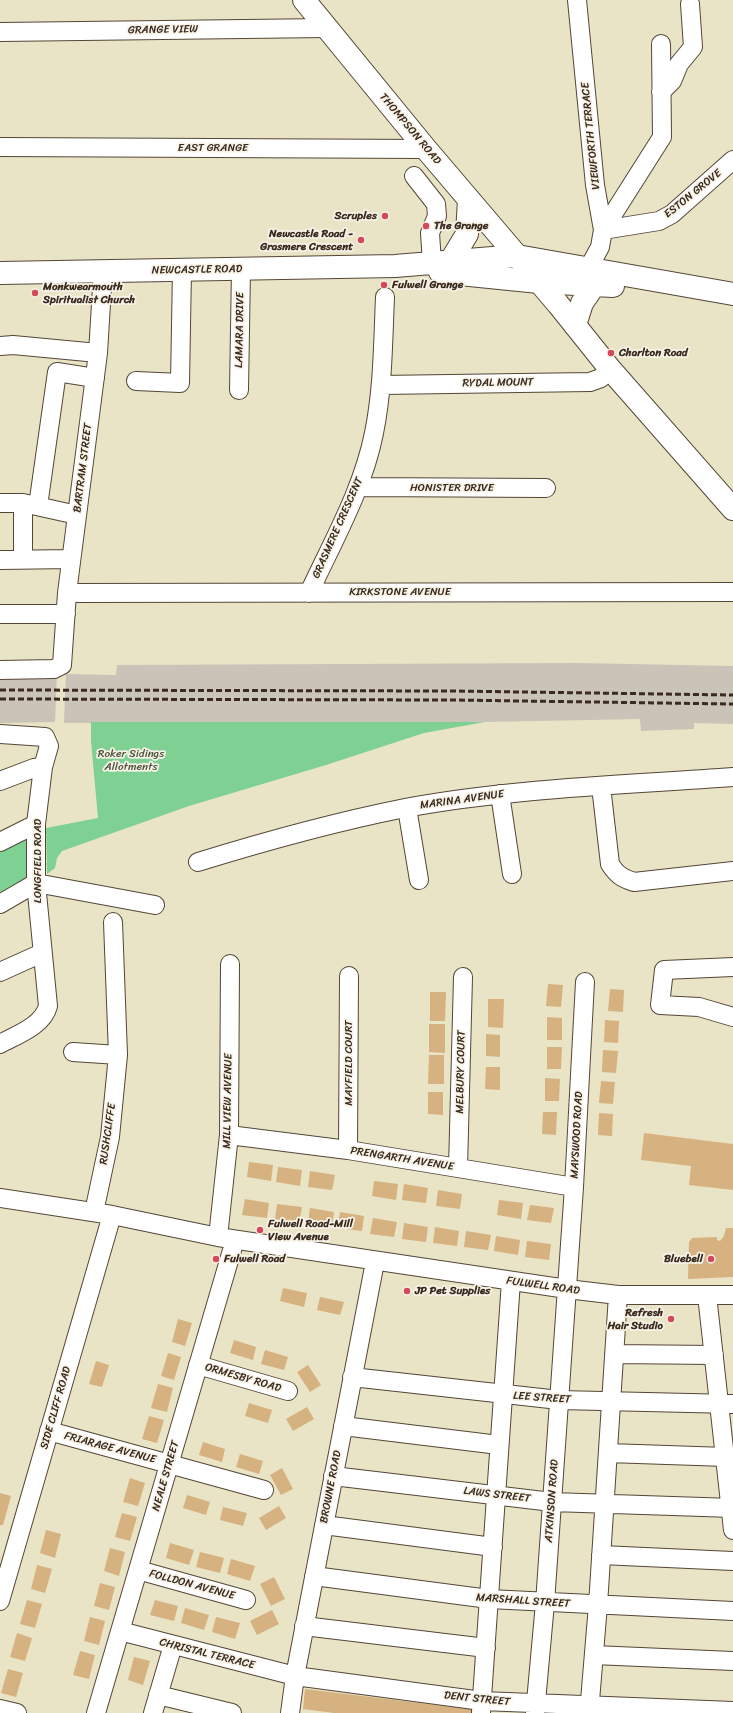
<!DOCTYPE html>
<html>
<head>
<meta charset="utf-8">
<style>
  body { margin:0 }
  canvas { display:block; background:#e9e4c5 }
</style>
</head>
<body>
<canvas width="733" height="1713"></canvas>
<script>
const ctx = document.querySelector('canvas').getContext('2d');
ctx.lineJoin = 'round';
function fill(path, color) {
  ctx.fillStyle = color;
  ctx.fill(path, 'evenodd');
}
function stroke(path, color, width, dash) {
  ctx.strokeStyle = color;
  ctx.lineWidth = width;
  ctx.lineCap = dash ? 'butt' : 'round';
  ctx.setLineDash(dash || []);
  ctx.stroke(path);
}
function label(font, color, halo, rows, align = 'center') {
  ctx.font = font + ' Sriracha,sans-serif';
  ctx.lineWidth = 3.5;
  ctx.setLineDash([]);
  ctx.textBaseline = 'middle';
  ctx.strokeStyle = halo;
  ctx.fillStyle = color;
  for (const [text, x, y, turn = 0] of rows) {
    ctx.save();
    ctx.translate(x, y);
    ctx.rotate((+turn || 0) * Math.PI / 180);
    ctx.textAlign = isNaN(turn) ? turn : align;
    if (halo) ctx.strokeText(text, 0, 0);
    ctx.fillText(text, 0, 0);
    ctx.restore();
  }
}
fill(new Path2D(`
  M577,663L733,666V724L694,723V729L641,731L640,719L485,722L64,723L66,674L116,675L117,665Z
  M57,673L55,722L0,723V675Z`), '#c9c3b8');
fill(new Path2D(`
  M91,722H485L424,733L326,765L189,806L62,851L57,858L55,868L47,874L46,828L98,818L91,741Z
  M28,834L31,880L0,896V847Z`), '#7ed192');
fill(new Path2D(`
  M548,984L563,985L561,1007L546,1006Z
  M610,989L624,990L623,1012L608,1011Z
  M430,992H446L445,1021H430Z
  M488,999H504L503,1028L488,1027Z
  M547,1017L562,1018V1040H547Z
  M605,1020L619,1021L618,1043L604,1042Z
  M429,1024H445V1053L429,1052Z
  M486,1034L500,1035V1057L486,1056Z
  M547,1047H562L561,1069H547Z
  M603,1050L618,1051L616,1073L602,1072Z
  M429,1055H444V1084H428Z
  M486,1067H500V1090L485,1089Z
  M545,1078L560,1079L559,1101H545Z
  M601,1081L615,1082L613,1104L599,1103Z
  M428,1092H443V1115L428,1114Z
  M543,1112H557L556,1135L542,1134Z
  M599,1113L613,1114L612,1136L598,1135Z
  M644,1133L733,1144V1190L689,1185L691,1166L641,1160Z
  M249,1162L273,1165L271,1181L247,1177Z
  M278,1167L302,1170L300,1186L276,1182Z
  M310,1171L335,1175L332,1190L308,1187Z
  M374,1181L398,1184L396,1200L372,1196Z
  M404,1184L428,1188L426,1203L402,1200Z
  M438,1190L462,1194L460,1209L436,1206Z
  M245,1199L269,1203L267,1218L242,1215Z
  M499,1200L523,1203L521,1219L497,1215Z
  M277,1204L302,1207L299,1223L275,1219Z
  M530,1205L554,1208L551,1223L527,1220Z
  M310,1208L334,1212L332,1227L308,1223Z
  M340,1212L364,1216L362,1231L338,1228Z
  M373,1218L397,1222L394,1237L370,1234Z
  M404,1223L428,1227L426,1242L402,1239Z
  M435,1227L459,1231L457,1246L433,1243Z
  M726,1228H733V1277L688,1279L689,1242L692,1238L717,1237V1240L720,1241L724,1236Z
  M466,1231L491,1235L488,1250L464,1247Z
  M496,1236L520,1240L518,1255L494,1251Z
  M527,1241L551,1244L549,1260L525,1257Z
  M283,1288L307,1293L304,1307L280,1301Z
  M320,1297L344,1302L340,1315L317,1310Z
  M178,1319L192,1323L185,1346L172,1342Z
  M234,1340L256,1347L253,1360L230,1353Z
  M265,1350L288,1357L284,1370L261,1364Z
  M168,1353L181,1357L174,1380L161,1376Z
  M96,1361L109,1365L102,1387L89,1384Z
  M308,1365L321,1385L310,1392L297,1372Z
  M158,1384L173,1388L167,1412L151,1408Z
  M249,1403L272,1410L268,1423L245,1416Z
  M307,1407L314,1419L293,1431L286,1419Z
  M149,1416L164,1420L157,1443L142,1439Z
  M203,1442L225,1449L222,1462L199,1455Z
  M240,1454L263,1461L259,1474L236,1467Z
  M282,1468L293,1489L281,1495L270,1475Z
  M130,1478L145,1483L138,1506L123,1502Z
  M0,1493L11,1496L3,1525H0Z
  M187,1495L210,1502L206,1515L183,1508Z
  M279,1506L286,1518L266,1530L259,1518Z
  M223,1507L247,1513L243,1526L220,1520Z
  M122,1513L137,1517L130,1541L115,1537Z
  M46,1530L61,1534L55,1558L40,1553Z
  M170,1543L194,1550L189,1565L166,1558Z
  M110,1548L125,1552L119,1576L104,1571Z
  M200,1552L224,1558L220,1573L196,1567Z
  M231,1559L255,1566L250,1581L227,1574Z
  M37,1565L52,1569L45,1593L31,1589Z
  M274,1577L285,1599L271,1606L260,1584Z
  M100,1583L115,1587L109,1610L94,1606Z
  M27,1600L42,1604L35,1628L20,1624Z
  M155,1600L178,1606L174,1621L150,1615Z
  M185,1608L209,1615L204,1630L181,1623Z
  M272,1610L279,1624L257,1635L250,1621Z
  M90,1617L105,1621L99,1645L84,1641Z
  M216,1617L240,1623L235,1639L212,1632Z
  M17,1633L32,1638L25,1661L10,1657Z
  M80,1651L95,1655L89,1679L73,1675Z
  M134,1657L150,1661L143,1685L128,1680Z
  M8,1669L23,1673L16,1697L1,1693Z
  M305,1689L477,1710L476,1713H334L303,1709Z`), '#d6b280');
const minor = new Path2D(`
  M577,0L595,185L603,230L600,247L588,269
  M0,32L326,28
  M661,92L672,81L679,64L693,47L690,4
  M0,147L426,149
  M414,176L436,204L437,216L430,233L432,263
  M603,230L662,137L661,44
  M603,230L659,221L672,214L733,160
  M0,346L13,345L98,353
  M136,381L180,383L182,270
  M381,385L590,382L601,378L610,369
  M239,390L241,269
  M359,487L546,488
  M0,503H23L77,515
  M23,503V559
  M38,506L57,372L95,378
  M0,560L71,559
  M67,593L733,592
  M309,593C333,541 363,489 374,433C383,389 383,342 385,297
  M0,614H66
  M0,670L54,669L62,665L67,593L98,353L103,271
  M0,734L45,737L49,746L43,767L36,824V883L48,1006C43,1026 16,1035 0,1044
  M0,781L34,768L43,767
  M601,786L610,864C617,875 622,878 634,882L733,871
  M500,794L512,874
  M407,808L419,880
  M0,842L36,824
  M198,862C266,841 335,822 405,808C513,788 624,785 733,777
  M0,904L36,883L155,905
  M733,967L664,970L660,1005L699,1007L733,1017
  M0,972L42,953
  M73,1052L118,1055
  M229,1135L348,1150L574,1187
  M348,1150L349,976
  M458,1168L463,977
  M0,1198L112,1215L218,1237L567,1289L618,1295H733
  M94,1212L110,1137L118,1055L113,922
  M218,1237L229,1135L230,964
  M707,1295L733,1530
  M614,1354L714,1355
  M198,1365L288,1391
  M352,1377L559,1400L733,1404
  M343,1426L499,1445
  M49,1431L264,1490
  M608,1453L726,1457
  M333,1476L552,1502L733,1508
  M324,1525L493,1547
  M601,1555L733,1561
  M138,1570L246,1600
  M314,1576L489,1599L733,1611
  M0,1601L112,1215
  M304,1626L486,1648
  M120,1631L295,1676L482,1701L733,1711
  M594,1655L733,1661
  M158,1695L232,1713
  M0,1709L17,1713
  M481,1712L511,1281
  M96,1713L235,1240
  M153,1713L173,1645
  M290,1713L295,1676L375,1262
  M535,1713L545,1603L574,1187L585,982
  M589,1713L598,1605L618,1295`);
const major = new Path2D(`
  M304,0L426,149L558,304L610,369L733,509`);
const highway = new Path2D(`
  M450,262L467,234L469,200
  M440,272L539,282L613,286
  M0,273L395,266L517,256L733,294
  M575,325L582,303L595,284`);
stroke(minor, '#554637', 20);
stroke(major, '#554637', 24);
stroke(highway, '#554637', 24);
stroke(minor, '#fff', 18);
stroke(major, '#fff', 22);
stroke(highway, '#fff', 22);
stroke(new Path2D(`
  M0,690L451,691L733,695
  M0,699L451,700L733,704`), '#3b2a1e', 3, [6, 3]);
for (const [x, y, r, color] of [
  [385,216,4,"#d1495b"],
  [426,226,4,"#d1495b"],
  [361,240,4,"#d1495b"],
  [384,285,4,"#d1495b"],
  [35,293,4,"#d1495b"],
  [611,353,4,"#d1495b"],
  [260,1230,4,"#d1495b"],
  [216,1259,4,"#d1495b"],
  [711,1259,4,"#d1495b"],
  [407,1291,4,"#d1495b"],
  [671,1319,4,"#d1495b"]
]) {
  const dot = new Path2D();
  dot.arc(x, y, r, 0, 2 * Math.PI);
  ctx.fillStyle = color;
  ctx.fill(dot);
  stroke(dot, '#f7f3e8', 1.5);
}
label('11px', '#3b2a1e', '#f7f3e8', [
  ["GRANGE VIEW",163,30,-1],
  ["THOMPSON ROAD",410,129,50],
  ["VIEWFORTH TERRACE",591,136,-96],
  ["EAST GRANGE",213,148],
  ["ESTON GROVE",693,194,-39],
  ["NEWCASTLE ROAD",197,270,-1],
  ["LAMARA DRIVE",240,330,-89],
  ["RYDAL MOUNT",498,383,-1],
  ["BARTRAM STREET",83,468,-83],
  ["HONISTER DRIVE",452,488],
  ["GRASMERE CRESCENT",338,528,-66],
  ["KIRKSTONE AVENUE",400,592],
  ["MARINA AVENUE",462,800,-8],
  ["LONGFIELD ROAD",38,861,-90],
  ["MAYFIELD COURT",349,1063,-90],
  ["MELBURY COURT",461,1072,-89],
  ["MILL VIEW AVENUE",228,1101,-89],
  ["RUSHCLIFFE",108,1134,-82],
  ["MAYSWOOD ROAD",577,1135,-87],
  ["PRENGARTH AVENUE",402,1159,9],
  ["FULWELL ROAD",543,1286,8],
  ["ORMESBY ROAD",243,1378,16],
  ["LEE STREET",542,1398,4],
  ["SIDE CLIFF ROAD",56,1408,-74],
  ["FRIARAGE AVENUE",110,1448,15],
  ["NEALE STREET",166,1476,-74],
  ["BROWNE ROAD",331,1487,-79],
  ["LAWS STREET",497,1495,7],
  ["ATKINSON ROAD",552,1501,-86],
  ["FOLLDON AVENUE",192,1585,15],
  ["MARSHALL STREET",523,1601,4],
  ["CHRISTAL TERRACE",207,1654,14],
  ["DENT STREET",477,1699,6]
]);
label('bold 11px', '#3b2a1e', '#f7f3e8', [
  ["Scruples",377,216,"right"],
  ["The Grange",434,226],
  ["Newcastle Road -",353,234,"right"],
  ["Grasmere Crescent",353,247,"right"],
  ["Fulwell Grange",392,285],
  ["Monkwearmouth",43,287],
  ["Spiritualist Church",43,300],
  ["Charlton Road",619,353],
  ["Fulwell Road-Mill",268,1224],
  ["View Avenue",268,1237],
  ["Fulwell Road",224,1259],
  ["Bluebell",703,1259,"right"],
  ["JP Pet Supplies",415,1291],
  ["Refresh",663,1313,"right"],
  ["Hair Studio",663,1326,"right"]
], 'left');
label('11px', '#4c543b', '#f7f3e8', [
  ["Roker Sidings",131,754],
  ["Allotments",131,767]
]);
</script>
</body>
</html>
